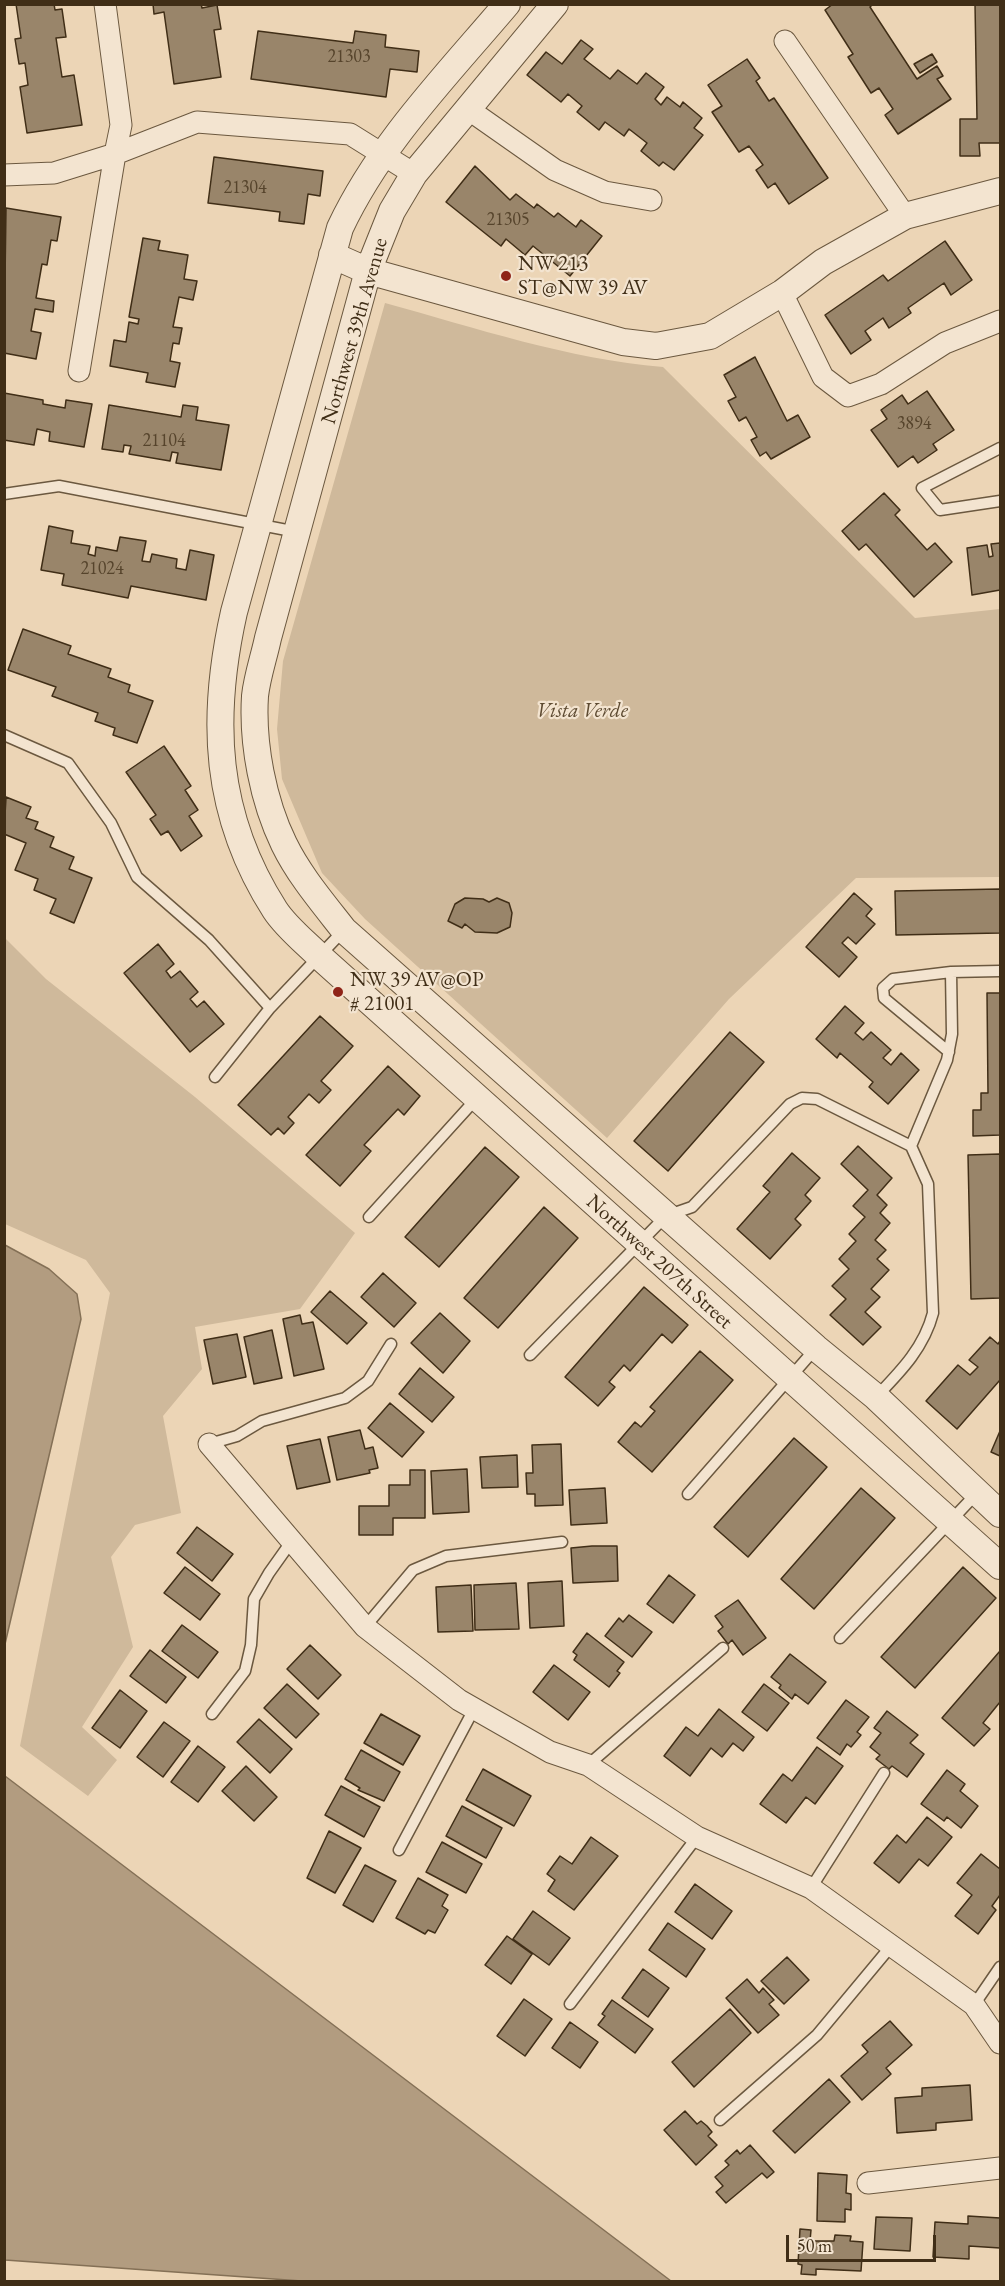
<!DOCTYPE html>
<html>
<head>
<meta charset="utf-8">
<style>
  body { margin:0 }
  #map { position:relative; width:1005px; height:2286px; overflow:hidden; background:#ecd5b6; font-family:"EB Garamond",serif }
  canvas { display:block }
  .frame { position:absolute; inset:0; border:6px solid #402e17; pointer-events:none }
  .scale { position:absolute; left:786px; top:2235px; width:150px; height:27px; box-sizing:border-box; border:3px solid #402e17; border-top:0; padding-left:8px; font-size:18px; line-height:21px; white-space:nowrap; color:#402e17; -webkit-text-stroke:4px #f3e4d0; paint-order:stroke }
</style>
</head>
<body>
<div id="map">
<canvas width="1005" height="2286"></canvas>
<div class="frame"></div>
<div class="scale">50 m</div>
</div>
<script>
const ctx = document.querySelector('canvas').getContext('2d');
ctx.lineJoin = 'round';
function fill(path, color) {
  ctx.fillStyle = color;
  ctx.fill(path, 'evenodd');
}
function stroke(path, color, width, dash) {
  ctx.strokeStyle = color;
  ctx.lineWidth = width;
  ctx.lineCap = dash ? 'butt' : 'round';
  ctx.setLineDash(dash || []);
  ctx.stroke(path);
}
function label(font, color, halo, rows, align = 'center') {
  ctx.font = font + ' "EB Garamond",serif';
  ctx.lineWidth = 4.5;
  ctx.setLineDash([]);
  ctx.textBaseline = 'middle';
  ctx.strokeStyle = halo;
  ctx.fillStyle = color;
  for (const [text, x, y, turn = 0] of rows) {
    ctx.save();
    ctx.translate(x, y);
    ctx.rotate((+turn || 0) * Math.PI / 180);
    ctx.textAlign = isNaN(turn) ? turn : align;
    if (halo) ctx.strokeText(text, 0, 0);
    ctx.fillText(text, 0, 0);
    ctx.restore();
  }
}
fill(new Path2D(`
  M385,303C476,328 568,359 663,367L915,618L1000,609V877L856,878L729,999L607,1138L365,919L322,873L282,779L277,729L283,661Z
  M5,938L46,979L195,1097L355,1233L300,1309L195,1327L202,1369L163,1416L181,1513L135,1525L111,1557L133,1647L82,1727L117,1760L88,1796L20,1746L110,1293L86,1260L5,1224Z`), '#cfb99b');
const water = new Path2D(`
  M5,1245L49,1269L77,1294L81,1319L5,1644Z
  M4,1776H5L671,2281L316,2282L5,2260Z`);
fill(water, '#b29c80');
stroke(water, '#847056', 1.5);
const building = new Path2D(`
  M16,4H54L55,10L62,9L66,37L56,38L62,77L74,75L82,125L27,133L20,87L28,85L25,63L19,64L15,39L21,38Z
  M153,4H201L202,8L217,5L221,29L214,30L221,77L174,84L164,12L154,14Z
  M833,4H873L870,7L917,79L937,66L943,76L937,79L951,99L898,134L885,115L893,109L879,88L871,93L848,57L853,54L825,10Z
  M975,4H1000V143H979L980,156H960V119H977Z
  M258,31L353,43L355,31L386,35L385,47L419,51L417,72L390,69L386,97L251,79Z
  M581,40L593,49L584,59L610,79L618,70L637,84L646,73L664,87L655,99L661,105L667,97L680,107L683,102L702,118L694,128L703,135L674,170L663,162L659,166L641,151L647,143L629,129L624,136L605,122L599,130L577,112L582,106L568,94L561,102L527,75L546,52L562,64Z
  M932,54L937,62L920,73L914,64Z
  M747,59L760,78L756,81L769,101L774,98L828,178L789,204L775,183L768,188L756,170L763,165L749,146L739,152L712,112L722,106L708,85Z
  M214,157L323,171L320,196L308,194L304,224L279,221L280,212L208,203Z
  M475,166L510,200L516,194L534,208L537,204L554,217L558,213L576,227L581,220L602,236L570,276L533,246L525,255L506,239L501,246L446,202Z
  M6,208L61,217L57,241L51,240L47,265L42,264L36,298L54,301L53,312L35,309L31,331L41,333L36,359L4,353Z
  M143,238L160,241L158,250L188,255L184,279L197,281L193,300L179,297L173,327L182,328L179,344L173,343L170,361L180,363L175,387L146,382L148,373L110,366L114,340L126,342L129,322L138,324L139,319L129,317Z
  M945,241L972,280L951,295L944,283L908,308L911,313L889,328L883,318L865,331L871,340L851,354L825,315L883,275L888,281Z
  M755,357L787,421L798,415L810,437L771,459L766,452L760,456L751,440L757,437L746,417L739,421L728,401L736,397L724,375Z
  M927,391L954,430L933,444L937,450L918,463L913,456L898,467L871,430L887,419L881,410L902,395L908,404Z
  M4,393L43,400V404L65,408L66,400L92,404L84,447L49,441L50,432L37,429L34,445L4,440Z
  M109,405L181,417L183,405L198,407L196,420L229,425L221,470L176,463L178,453L172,452L170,461L129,454L131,446L124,445L123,452L102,449Z
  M884,493L900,510L895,515L927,550L935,543L952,562L914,597L866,544L859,550L842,531Z
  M49,526L73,531L71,543L90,546L88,554L95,556L96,547L117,551L120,537L146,541L142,561L150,562L152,554L177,559L176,568L186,570L190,550L214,555L206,600L131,586L128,598L62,585L64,574L41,570Z
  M1000,543V590L972,595L967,548L987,545L989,557L993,556L991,544Z
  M23,629L71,646L68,654L111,669L108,677L130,685L128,692L153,701L137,743L113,735L115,728L95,721L98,713L52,696L56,687L8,670Z
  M164,746L191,786L185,790L198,810L189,816L202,836L181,851L168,831L161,835L150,819L156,815L126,772Z
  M6,797L31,807L26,818L38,822L35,829L54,837L50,847L74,857L69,869L92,878L74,923L50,913L56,899L34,890L38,879L15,870L26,843L4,834Z
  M1000,889V933L896,935L895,891Z
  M854,893L872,909L866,916L875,924L856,944L848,937L842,943L857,957L839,977L806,947Z
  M465,898L483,899L489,902L497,898L509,903L512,913L510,927L497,933L475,932L465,924L462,928L448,921L455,904Z
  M158,944L174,964L166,971L171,978L180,971L198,992L190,999L197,1007L204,1001L224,1024L190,1052L124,973Z
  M987,993H1000V1135L973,1136V1110H981V1093H988Z
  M845,1006L864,1023L855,1033L863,1040L871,1032L891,1050L883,1058L891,1065L901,1053L919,1070L888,1104L869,1087L873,1082L840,1053L837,1058L816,1039Z
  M320,1016L353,1046L321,1081L331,1090L319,1103L309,1094L288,1117L294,1123L284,1134L278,1128L271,1135L238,1105Z
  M730,1032L764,1062L668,1171L634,1141Z
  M388,1066L420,1096L404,1115L398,1109L364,1145L371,1151L340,1186L306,1155Z
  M858,1146L892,1178L877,1195L887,1205L880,1213L890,1223L875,1240L886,1250L877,1259L889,1270L871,1289L880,1297L865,1312L881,1327L863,1345L830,1315L846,1299L832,1286L849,1269L839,1259L856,1241L849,1234L865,1217L853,1206L868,1190L841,1164Z
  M485,1147L519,1177L439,1267L405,1237Z
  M792,1153L820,1178L805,1195L811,1201L795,1219L801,1225L770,1259L737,1229L770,1192L763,1186Z
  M1000,1154V1298L971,1299L968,1155Z
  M544,1207L578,1238L498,1328L464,1298Z
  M383,1273L416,1303L394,1327L361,1297Z
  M644,1287L688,1325L672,1343L662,1334L630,1371L624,1365L609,1382L615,1387L598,1406L565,1377Z
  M330,1291L367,1323L347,1344L311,1312Z
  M440,1313L470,1341L443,1373L411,1343Z
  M300,1315L302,1324L313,1322L324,1369L294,1376L283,1319Z
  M272,1330L282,1378L254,1384L244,1337Z
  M237,1334L246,1377L213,1384L204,1340Z
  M990,1337L998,1344L1000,1341V1380L957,1429L926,1401L958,1365L970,1375L978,1367L969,1360Z
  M700,1351L733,1380L652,1472L618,1442L635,1422L641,1427L655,1411L650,1407Z
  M420,1368L454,1397L432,1422L399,1394Z
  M390,1403L424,1432L402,1457L368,1428Z
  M360,1430L365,1449L373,1447L378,1468L369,1470L370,1473L337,1480L328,1437Z
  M1000,1431V1456L991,1452Z
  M794,1438L827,1467L748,1557L714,1527Z
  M320,1439L330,1482L297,1489L287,1446Z
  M561,1444L563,1505L535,1506V1494H527L526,1473H533L532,1445Z
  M517,1455L518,1487L482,1488L480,1457Z
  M467,1469L469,1512L433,1514L431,1471Z
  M410,1470H425V1518H393V1535H359V1506H389V1485H410Z
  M605,1488L607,1523L571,1525L569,1490Z
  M861,1488L895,1518L814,1609L781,1579Z
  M197,1527L233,1554L212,1581L177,1553Z
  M592,1546H617L618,1581L573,1583L571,1548Z
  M185,1567L220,1594L200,1620L164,1593Z
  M963,1567L996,1598L915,1688L881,1657Z
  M669,1575L695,1595L673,1623L647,1604Z
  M562,1581L564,1626L530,1628L528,1583Z
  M516,1583L519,1629L475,1630L474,1585Z
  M471,1585L473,1631L438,1632L436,1587Z
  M738,1600L766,1638L743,1655L732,1640L728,1644L718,1631L723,1627L715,1616Z
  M629,1615L652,1632L632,1657L605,1636L619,1618L623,1622Z
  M182,1625L218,1652L198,1678L162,1651Z
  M587,1633L624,1662L617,1671L620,1673L609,1687L574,1660L577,1655L573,1652Z
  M310,1645L341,1675L318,1699L287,1669Z
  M150,1650L186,1677L166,1703L130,1676Z
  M1000,1651V1702L983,1723L990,1729L974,1746L942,1718Z
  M790,1654L826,1682L808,1704L795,1694L792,1699L779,1688L781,1685L771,1677Z
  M554,1665L590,1692L568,1720L533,1692Z
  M287,1684L319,1714L296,1738L264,1708Z
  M764,1684L789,1703L767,1731L742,1712Z
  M120,1690L147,1711L120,1748L92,1728Z
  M846,1700L869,1717L857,1732L861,1735L851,1747L847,1744L840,1755L817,1738Z
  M719,1709L754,1737L743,1751L733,1743L722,1757L711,1748L690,1776L664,1756L686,1727L698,1736Z
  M887,1711L918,1735L910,1743L924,1754L907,1777L892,1766L889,1769L876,1759L880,1755L870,1747L881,1733L874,1728Z
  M381,1714L420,1736L403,1765L364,1743Z
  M259,1719L292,1749L270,1773L237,1742Z
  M164,1722L190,1741L163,1777L137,1757Z
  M198,1746L225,1767L198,1802L171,1782Z
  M817,1747L843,1766L815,1804L806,1797L786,1823L760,1804L783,1774L792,1781Z
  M361,1750L400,1772L384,1801L358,1790L360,1788L345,1779Z
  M246,1766L277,1797L254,1821L222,1791Z
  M483,1769L531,1796L514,1826L466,1800Z
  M947,1770L965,1784L960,1791L978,1806L961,1828L947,1817L944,1821L921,1804Z
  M341,1786L380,1807L364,1837L325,1815Z
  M462,1806L502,1828L486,1858L446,1836Z
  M927,1817L952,1837L928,1866L919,1859L899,1883L874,1863L897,1835L906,1843Z
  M329,1831L361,1848L335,1893L307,1878Z
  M591,1837L618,1856L574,1910L548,1891L555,1880L547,1874L560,1856L572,1864Z
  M442,1842L482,1864L466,1893L426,1872Z
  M981,1854L1000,1869V1895L992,1906L996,1910L978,1934L955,1916L972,1895L957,1883Z
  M365,1865L396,1881L373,1922L343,1905Z
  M418,1878L448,1895L442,1906L448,1910L435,1933L428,1930L425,1934L396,1918Z
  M695,1884L732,1911L712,1939L675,1912Z
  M533,1911L570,1938L549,1965L513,1939Z
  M668,1923L705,1949L686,1977L649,1950Z
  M507,1936L532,1954L511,1984L485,1965Z
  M787,1957L809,1980L784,2004L761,1981Z
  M643,1969L669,1988L648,2017L622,1998Z
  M747,1979L759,1993L763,1988L774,2000L769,2004L779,2015L758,2033L726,1998Z
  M524,1999L552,2019L525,2056L497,2036Z
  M612,2000L653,2029L635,2053L598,2025L605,2016L602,2014Z
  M730,2009L751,2033L694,2087L672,2062Z
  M890,2021L912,2045L886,2068L891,2074L862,2100L841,2076L868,2052L862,2045Z
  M570,2022L598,2042L580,2068L552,2048Z
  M829,2079L850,2102L795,2153L773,2131Z
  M970,2085L972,2120L936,2123V2130L897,2133L895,2098L922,2096V2088Z
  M685,2111L697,2124L701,2121L707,2126L712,2132L708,2136L717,2145L696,2165L664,2130Z
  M750,2145L774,2172L767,2178L762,2173L726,2203L716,2192L723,2186L715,2177L729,2165L725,2161L737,2150L740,2154Z
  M818,2173L847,2175L846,2193L851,2194V2210L845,2209V2222L817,2221Z
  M968,2216L1000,2218V2248L969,2246V2259L933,2257L935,2222L968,2224Z
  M876,2217L912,2218L910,2251L874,2249Z
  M800,2229L811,2230L810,2241H834L835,2235L851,2236L850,2241L863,2242L861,2271L816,2269V2275L801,2274L802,2265L798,2264Z`);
fill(building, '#99856a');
stroke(building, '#402e17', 1.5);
const service = new Path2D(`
  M1000,448L922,488L940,510L1000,501
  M4,494L59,486L297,532
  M4,735L68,763L111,823L137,877L209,940L270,1008
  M949,1052L884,998L883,988L893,979L951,972
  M215,1077L270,1008L344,930
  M369,1217L476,1099
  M530,1355L666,1216L692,1207L790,1104L802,1098L817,1099L911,1146
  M876,1397C900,1372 924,1348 933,1313L928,1184L911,1146L947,1060L952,1034L951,972L1000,971
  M209,1444L237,1436L262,1421L345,1398L368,1381L391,1344
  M688,1494L816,1348
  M365,1627L413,1570L446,1556L562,1542
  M840,1638L977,1493
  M212,1714L245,1671L251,1645L254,1599L269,1573L291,1542
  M588,1765L723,1648
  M399,1850L474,1709
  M811,1888L884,1773
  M570,2004L697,1837
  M974,2005L1000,1967
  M720,2120L817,2035L892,1945`);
const minor = new Path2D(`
  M785,41L905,216
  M468,109L555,170L605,192L651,200
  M4,175L54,173L115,154L121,125L105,4
  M782,293L823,377L848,396L881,384L945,343L1000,321
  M79,371L115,154L197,122L350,134L414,174
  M209,1444L365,1627L459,1700L550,1752L588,1765L697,1837L811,1888L974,2005L1000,2043
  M868,2183L1000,2168`);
const tertiary = new Path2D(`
  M507,4C447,75 380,143 340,228L234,612C210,719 214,815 275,910C286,927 305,942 319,956L1000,1566
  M555,4L414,174L392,211L368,271L268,638C264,657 257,677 255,696C252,744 263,801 284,844C299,875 323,903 344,930L816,1348L876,1397L1000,1514
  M332,255L368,271L623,342L656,346L710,336L782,293L823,262L905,216L1000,191`);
stroke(service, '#6b583f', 13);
stroke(minor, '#6b583f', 23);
stroke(tertiary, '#6b583f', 28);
stroke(service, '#f3e4d0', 10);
stroke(minor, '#f3e4d0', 21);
stroke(tertiary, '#f3e4d0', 26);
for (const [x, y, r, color] of [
  [506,276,6,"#8f2418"],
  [338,992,6,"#8f2418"]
]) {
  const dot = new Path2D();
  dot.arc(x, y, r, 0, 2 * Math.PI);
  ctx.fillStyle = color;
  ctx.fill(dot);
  stroke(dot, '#f3e4d0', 2);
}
label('18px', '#56442c', null, [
  ["21303",349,57],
  ["21304",245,188],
  ["21305",508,220],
  ["3894",914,424],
  ["21104",164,441],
  ["21024",102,569]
]);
label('21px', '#402e17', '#f3e4d0', [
  ["NW 213",518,264],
  ["ST@NW 39 AV",518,288],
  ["NW 39 AV@OP",350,980],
  ["# 21001",350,1004]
], 'left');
label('21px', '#402e17', '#f3e4d0', [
  ["Northwest 39th Avenue",355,331,-74],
  ["Northwest 207th Street",659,1262,42]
]);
label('italic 21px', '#5d4a31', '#f3e4d0', [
  ["Vista Verde",582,711]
]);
</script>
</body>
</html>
